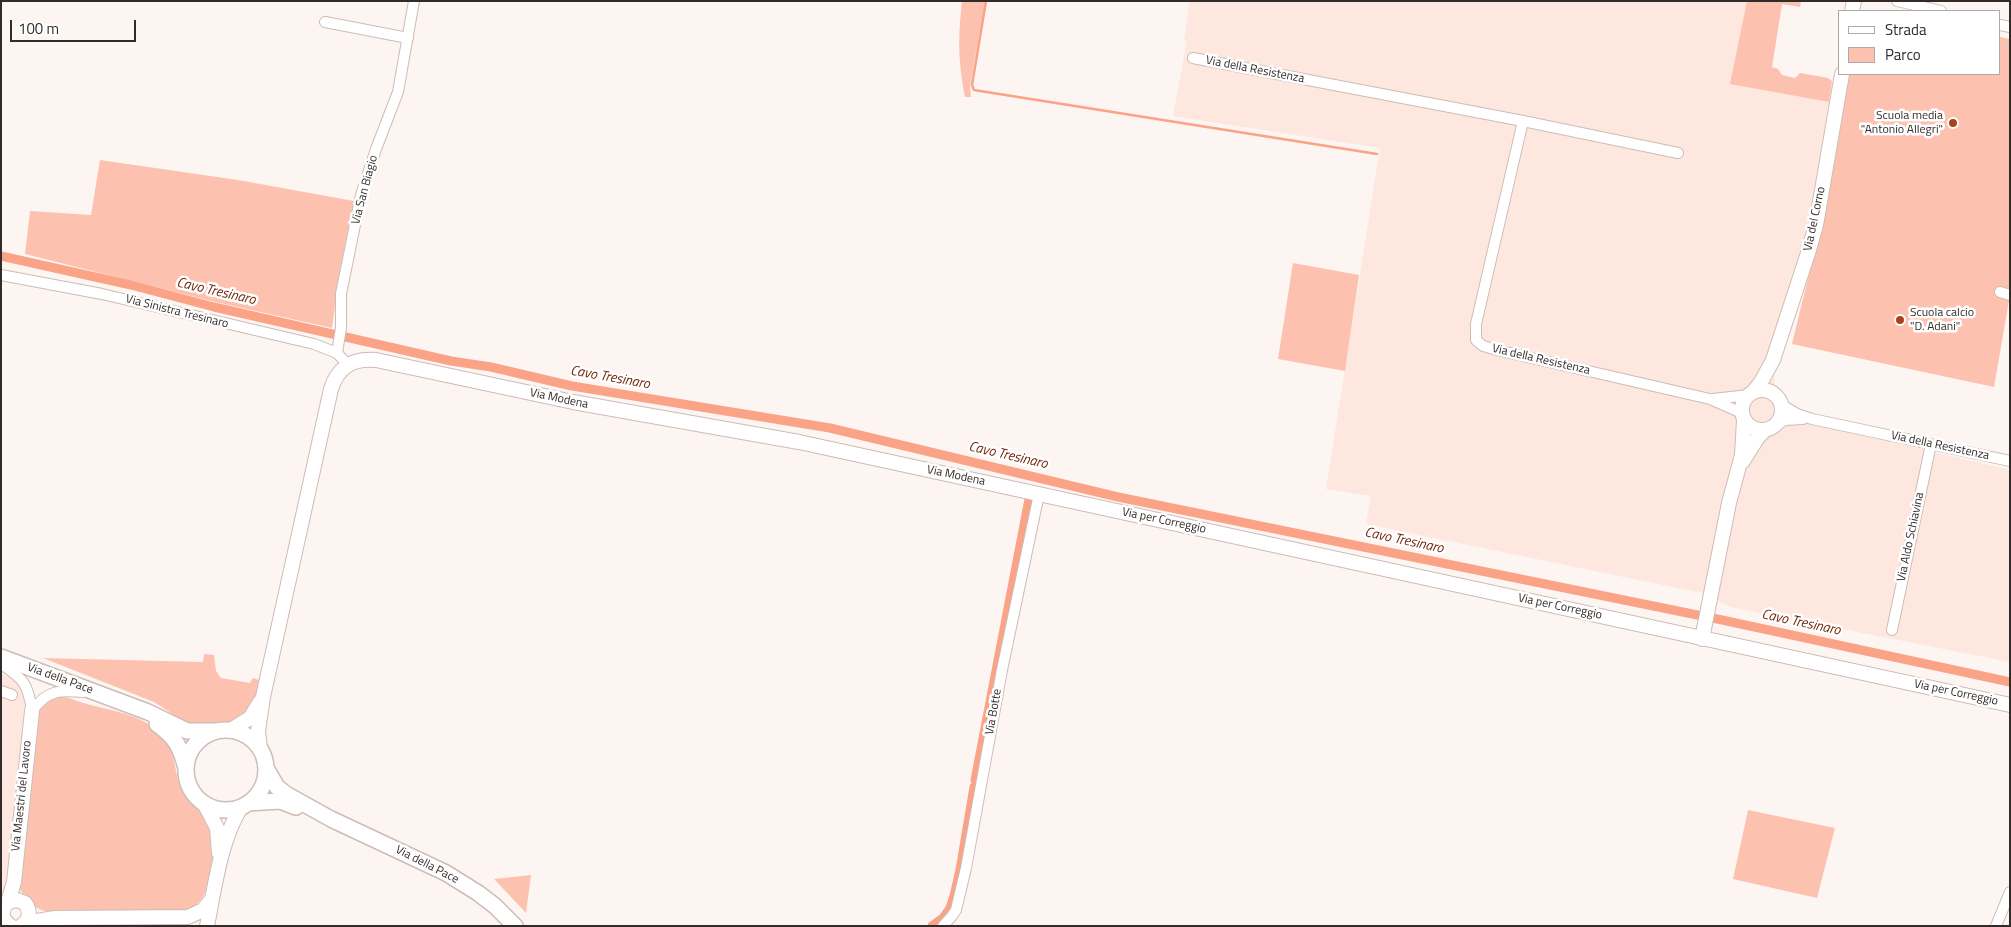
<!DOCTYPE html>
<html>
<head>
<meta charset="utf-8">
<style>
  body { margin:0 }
  #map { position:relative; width:2011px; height:927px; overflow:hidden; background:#fcf5f2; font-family:"Titillium Web",sans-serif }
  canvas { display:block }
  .frame { position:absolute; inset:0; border:2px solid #322b29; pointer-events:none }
  .legend { position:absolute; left:1838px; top:10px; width:162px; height:65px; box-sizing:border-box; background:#fff; border:1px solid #adaaa9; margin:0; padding:6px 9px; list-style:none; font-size:15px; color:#322b29 }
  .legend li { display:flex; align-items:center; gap:10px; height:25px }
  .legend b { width:25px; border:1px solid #adaaa9 }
  .scale { position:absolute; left:10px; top:20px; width:126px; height:22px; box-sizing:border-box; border:2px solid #322b29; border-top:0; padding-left:6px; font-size:15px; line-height:18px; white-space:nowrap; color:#322b29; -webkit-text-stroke:4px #fff; paint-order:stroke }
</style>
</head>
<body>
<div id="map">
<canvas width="2011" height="927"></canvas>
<div class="frame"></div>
<ul class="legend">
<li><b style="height:6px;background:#fff"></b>Strada</li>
<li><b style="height:14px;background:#fdc2af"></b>Parco</li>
</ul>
<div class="scale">100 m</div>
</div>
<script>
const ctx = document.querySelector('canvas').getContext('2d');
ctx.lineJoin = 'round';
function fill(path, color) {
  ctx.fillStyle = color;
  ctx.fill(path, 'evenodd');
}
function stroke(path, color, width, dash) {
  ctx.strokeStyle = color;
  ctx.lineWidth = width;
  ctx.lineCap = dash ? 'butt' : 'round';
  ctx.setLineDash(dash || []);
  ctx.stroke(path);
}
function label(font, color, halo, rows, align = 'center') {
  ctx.font = font + ' "Titillium Web",sans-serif';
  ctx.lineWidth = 5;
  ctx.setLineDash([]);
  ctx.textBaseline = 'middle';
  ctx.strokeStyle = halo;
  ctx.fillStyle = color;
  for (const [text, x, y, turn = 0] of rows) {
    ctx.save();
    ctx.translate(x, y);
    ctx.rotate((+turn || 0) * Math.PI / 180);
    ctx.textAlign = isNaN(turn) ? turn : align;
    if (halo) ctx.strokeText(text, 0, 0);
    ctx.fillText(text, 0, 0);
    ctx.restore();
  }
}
fill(new Path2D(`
  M1190,1H1747L1731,84L1829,102L1811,217L1773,339L1776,415L2010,470V662L1731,607L1702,593L1366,524L1371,496L1326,489L1380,148L1173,116L1187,41L1184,40Z
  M1,673L13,679L25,692L26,714L6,926H1Z`), '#fde7df');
fill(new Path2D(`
  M962,1H985L970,86L971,97H965C958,61 958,37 962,1Z
  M1747,1H1801L1800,7L1782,4L1772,67L1778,69L1782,75L1795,78L1800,73L1828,78L1832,81L1829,102L1730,84Z
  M2000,37L2010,39V295L1994,387L1792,344L1817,241L1849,74H2000Z
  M100,160L238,180L354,201L340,270L332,328L211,301L25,254L30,211L91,215Z
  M1293,263L1359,275L1345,371L1278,359Z
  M204,654L214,655L216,671L221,678L250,683L253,678L262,681L259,692L250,709L242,717L231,722L196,725L185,722L154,702L43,658L203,662Z
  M62,696C73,699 84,704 95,706C116,711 141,716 158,731C176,746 173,766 180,786C185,803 202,810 210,825C218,840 212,880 204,895C199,904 192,908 184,912L52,913C36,910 24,901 19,886L37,711L45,700Z
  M1748,810L1835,828L1817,898L1733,879Z
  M531,875L526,913L494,879Z`), '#fdc2af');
stroke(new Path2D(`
  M986,1L972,85L974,90L1377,154`), '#fba386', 2.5);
stroke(new Path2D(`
  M1,256L131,285L214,307L451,361L491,367L572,386L830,428L1118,497L1722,620L2010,682
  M975,780L1029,499
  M932,926L943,918L950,908L954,896L960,870L974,787`), '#fba386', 9);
const street = new Path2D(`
  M1897,1L1941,11
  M325,22L408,38
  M2000,25L2010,27
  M1193,58L1523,121L1678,153
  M1523,121L1476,324V340L1483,346L1497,350L1710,399L1742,413
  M1,275L102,294L314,344L337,353L347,364
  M2000,292L2010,295
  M337,353L341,328V294L361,195L376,149L398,92L414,1
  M1713,399L1749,395
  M1782,405L1797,414L1812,419L2010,461
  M1774,426L1785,420L1803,419
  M1892,630L1931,444
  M1,664C24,679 28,684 32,711C47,690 59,690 83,692
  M1,691L12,695
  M943,926L952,916L956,910L966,868L1002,670L1039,494
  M1996,926L2010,892`);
const secondary = new Path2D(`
  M1852,11L1854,1
  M1742 410a20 20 0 1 1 40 0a20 20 0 1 1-40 0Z
  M1753,392L1761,382L1773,360L1808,253L1816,225L1842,74
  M1743,461L1758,437L1765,430
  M1702,639L1729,503L1742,455L1744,420
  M231,730L250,718L260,702
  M260,749L258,731L263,697L331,389C338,367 352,358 376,360L573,402L799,442L2010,705
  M204,803L217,828L219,853
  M8,902L14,882L32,711
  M25,923L55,918L188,917L203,910L212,899
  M11,926C1,920 0,910 8,902L17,900L25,903C31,911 30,920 21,926
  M207,926C215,886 220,842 241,807`);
const primary = new Path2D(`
  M1,657L148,712L187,731H213
  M157,724C176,738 180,746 186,768
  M186 770a40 40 0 1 1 80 0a40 40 0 1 1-80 0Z
  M266,768L277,787L286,794L331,819L446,873L478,893L495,906L515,926
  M248,803L280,801L296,807`);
stroke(street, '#cebcb6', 12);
stroke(secondary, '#cebcb6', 16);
stroke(primary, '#cebcb6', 18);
stroke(street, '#fff', 10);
stroke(secondary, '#fff', 14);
stroke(primary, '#fff', 15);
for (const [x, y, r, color] of [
  [1953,123,5,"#a8421b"],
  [1900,320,5,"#a8421b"]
]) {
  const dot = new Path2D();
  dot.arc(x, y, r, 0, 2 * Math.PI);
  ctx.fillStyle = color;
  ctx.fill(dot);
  stroke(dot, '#fff', 2);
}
label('12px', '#322b29', '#fff', [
  ["Via della Resistenza",1255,70,11],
  ["Via San Biagio",365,190,-75],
  ["Via del Corno",1815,219,-78],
  ["Via Sinistra Tresinaro",177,312,14],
  ["Via della Resistenza",1541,360,13],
  ["Via Modena",559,399,12],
  ["Via della Resistenza",1940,446,12],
  ["Via Modena",956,476,12],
  ["Via per Correggio",1164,521,12],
  ["Via Aldo Schiavina",1911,537,-78],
  ["Via per Correggio",1560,607,12],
  ["Via della Pace",60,679,20],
  ["Via per Correggio",1956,693,12],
  ["Via Botte",994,712,-80],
  ["Via Maestri del Lavoro",22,796,-84],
  ["Via della Pace",427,865,27]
]);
label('12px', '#322b29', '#fff', [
  ["Scuola media",1943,116],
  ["\"Antonio Allegri\"",1943,130],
  ["Scuola calcio",1910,313,"left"],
  ["\"D. Adani\"",1910,327,"left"]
], 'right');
label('italic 14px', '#722607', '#fff', [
  ["Cavo Tresinaro",216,292,13],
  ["Cavo Tresinaro",610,378,10],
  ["Cavo Tresinaro",1008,456,13],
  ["Cavo Tresinaro",1404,541,12],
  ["Cavo Tresinaro",1801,623,12]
]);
</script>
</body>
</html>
